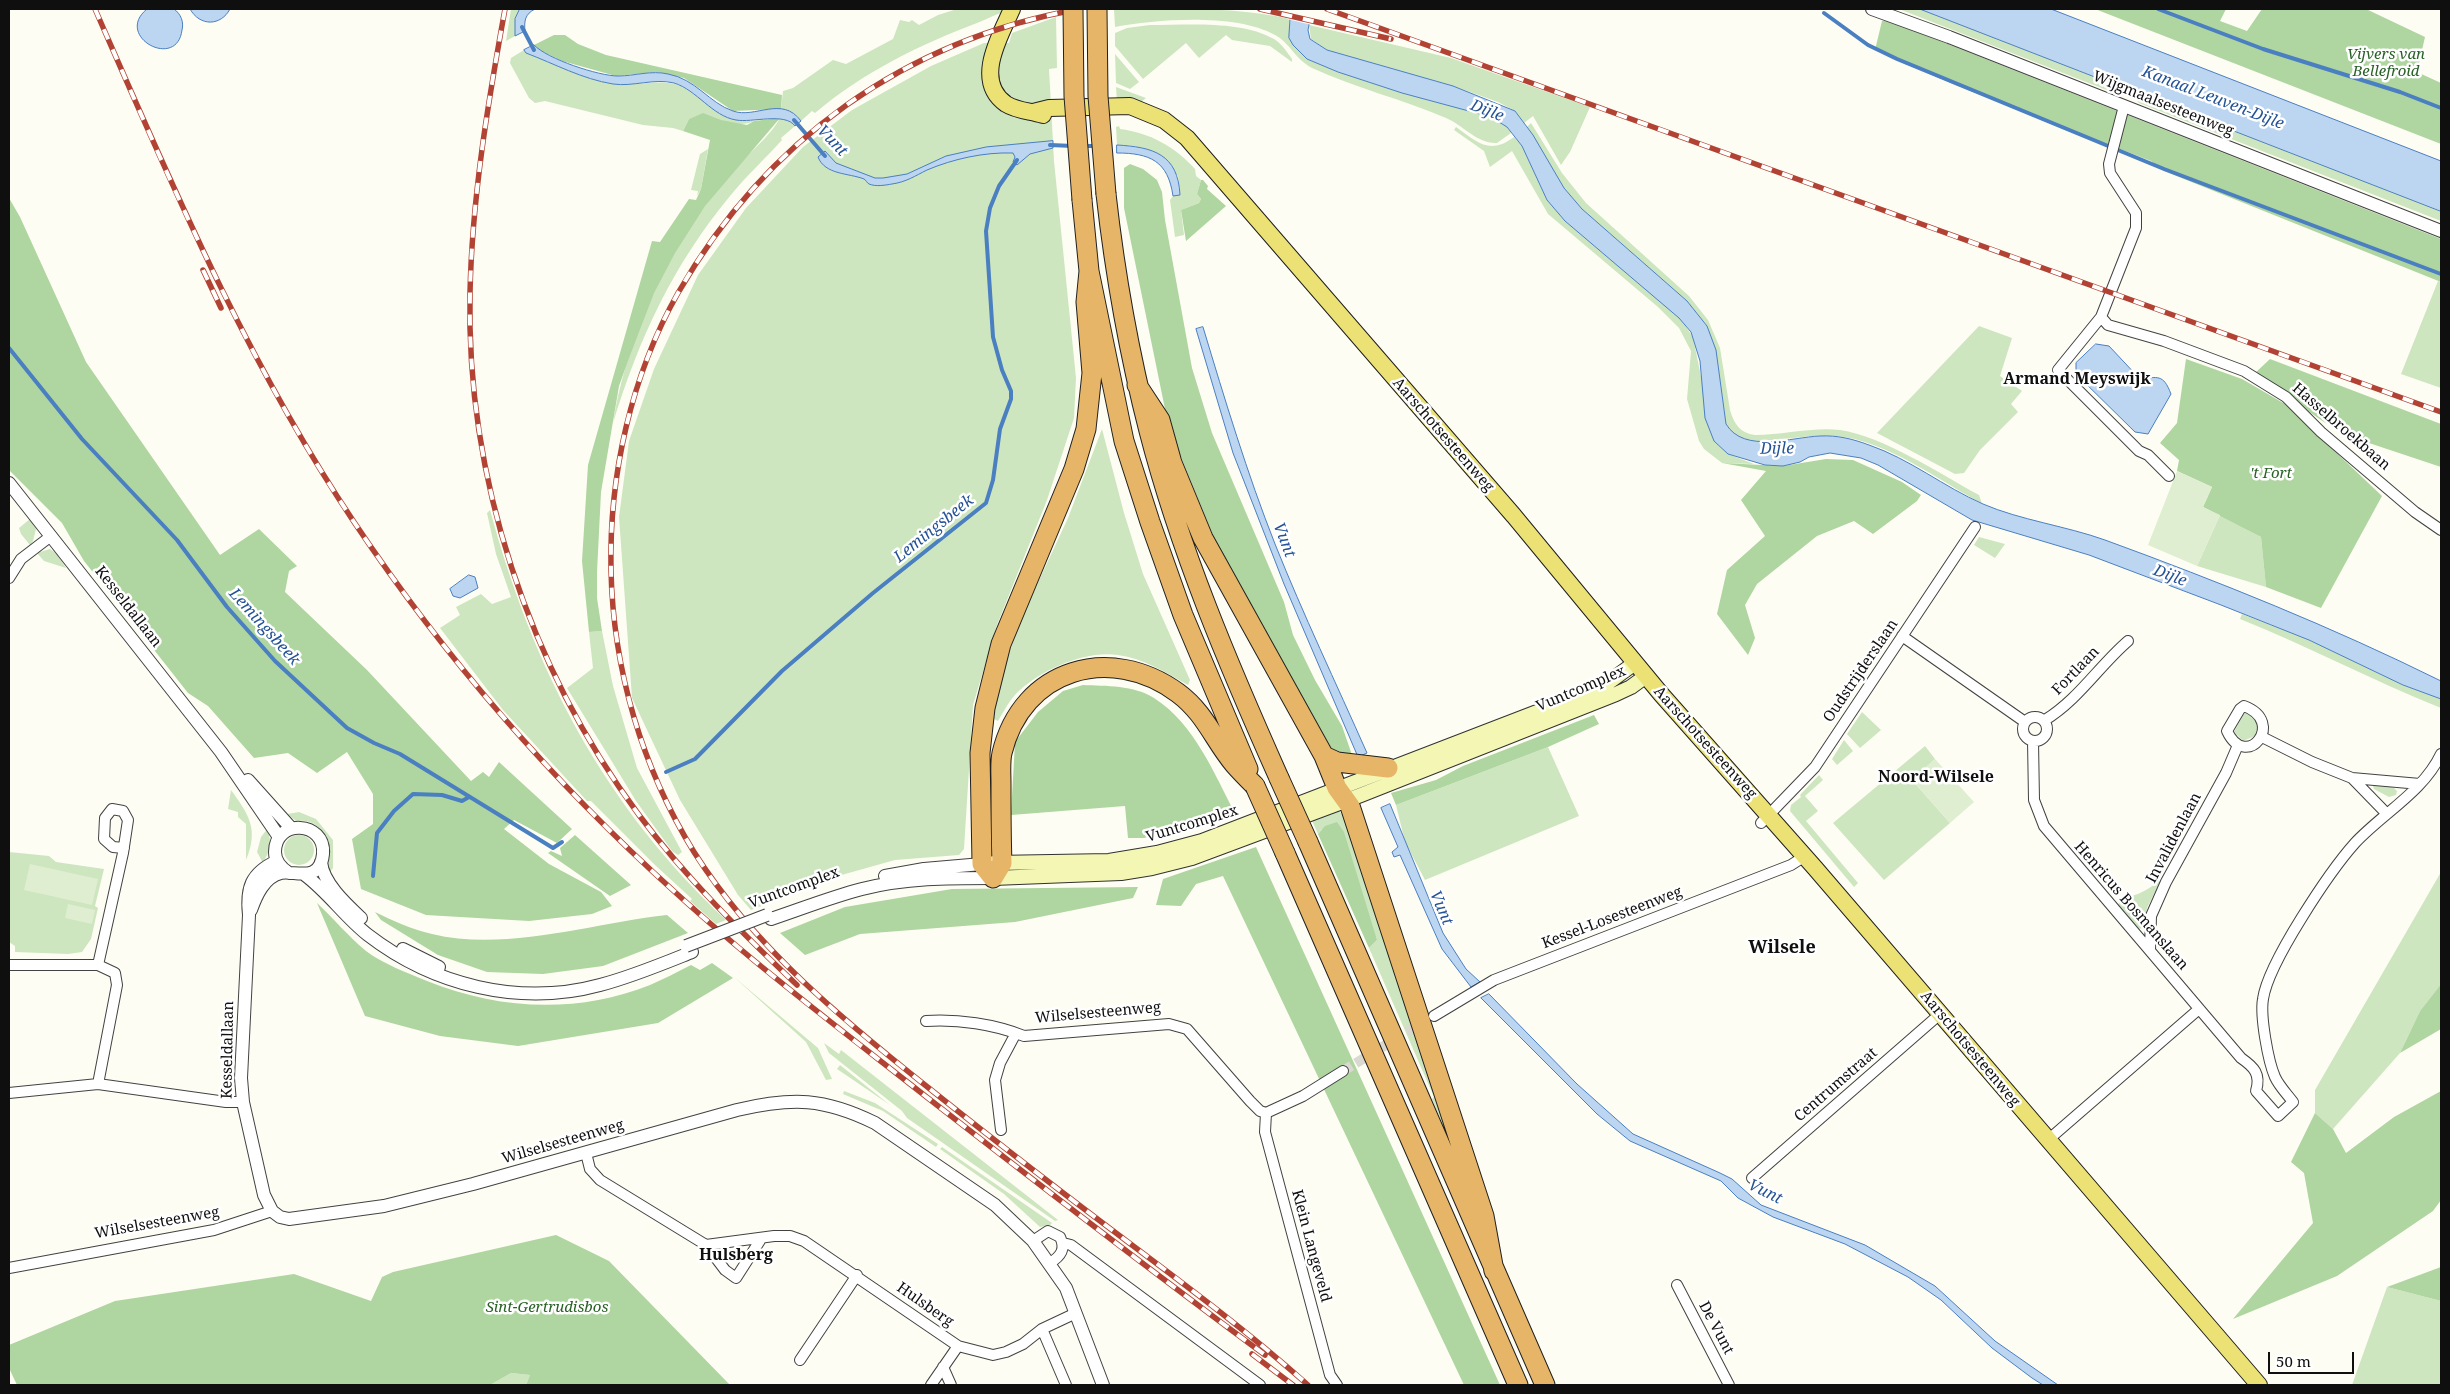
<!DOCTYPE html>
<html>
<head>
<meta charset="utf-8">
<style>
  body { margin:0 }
  #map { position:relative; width:2450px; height:1394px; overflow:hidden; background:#fefdf3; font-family:"Noto Serif",serif }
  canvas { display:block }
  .frame { position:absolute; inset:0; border:10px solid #0f0f0f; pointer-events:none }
  .scale { position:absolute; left:2268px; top:1352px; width:86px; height:22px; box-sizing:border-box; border:2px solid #0f0f0f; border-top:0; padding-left:6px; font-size:15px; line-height:18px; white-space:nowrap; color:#0f0f0f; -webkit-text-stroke:4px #fff; paint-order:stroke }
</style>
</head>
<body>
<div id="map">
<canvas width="2450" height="1394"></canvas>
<div class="frame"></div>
<div class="scale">50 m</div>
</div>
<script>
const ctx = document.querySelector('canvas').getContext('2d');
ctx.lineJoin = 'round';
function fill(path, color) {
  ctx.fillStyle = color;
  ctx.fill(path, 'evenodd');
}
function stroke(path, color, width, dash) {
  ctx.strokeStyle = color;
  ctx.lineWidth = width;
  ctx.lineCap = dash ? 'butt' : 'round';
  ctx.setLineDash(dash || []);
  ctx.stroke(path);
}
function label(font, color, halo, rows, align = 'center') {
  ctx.font = font + ' "Noto Serif",serif';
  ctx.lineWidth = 5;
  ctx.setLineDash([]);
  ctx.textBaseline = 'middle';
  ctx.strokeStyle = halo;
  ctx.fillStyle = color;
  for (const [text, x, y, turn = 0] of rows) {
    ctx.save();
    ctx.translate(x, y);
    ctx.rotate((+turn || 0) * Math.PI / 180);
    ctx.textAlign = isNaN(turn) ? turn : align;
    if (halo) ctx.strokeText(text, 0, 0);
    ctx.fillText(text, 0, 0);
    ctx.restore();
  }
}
fill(new Path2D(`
  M511,9H520L515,19V36L506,41Z
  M957,9H1002L1001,13C991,16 986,20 977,23C919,45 862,73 815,113L812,111L801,121L796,115L781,109L783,91L793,88L833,60L846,64L893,39L900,20L909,22L912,20L919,25L938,15Z
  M1114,9C1173,9 1234,6 1290,19L1289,25L1307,59L1338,72L1402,93L1491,117L1507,127L1511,133L1497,143C1477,144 1463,125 1446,118C1402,99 1355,88 1312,68C1295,59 1290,43 1275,35C1236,13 1157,19 1115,27Z
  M1899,9H1920L2441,211V221L2139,103L2136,99L2104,89Z
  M1056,17L1057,68L1049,69L1054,161L1076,378L1074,418L1047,500L997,625L973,705L964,849L959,855L895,860L845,874L751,910L738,895L680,800L632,698L619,517L629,441L654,369L698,275L746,208L803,147L852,110L931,66L984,43H1009L1012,33Z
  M1150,25C1186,25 1242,20 1274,39C1282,44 1287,52 1292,59V62L1270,46L1232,40L1226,35L1199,58L1186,43L1143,79L1115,46V33L1127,28Z
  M1309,25L1451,58L1590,107L1570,152L1561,165L1533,116L1524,123L1515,111L1498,102L1453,86L1327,50L1311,39Z
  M524,50L526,53C555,64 582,79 613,84C636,87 659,78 681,86L735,120L754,121C739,129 717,119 702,114L689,119L683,131L673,128L643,125L545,101L535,103L529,98L510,63L511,58Z
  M1115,54L1139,82L1130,89L1116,83Z
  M1116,87L1146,98L1141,102H1117Z
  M780,118L787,119L795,126L781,138L782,140C765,159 746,176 730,196C673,265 639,338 613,423C625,347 659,267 706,204C718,188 731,173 745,158C757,146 772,133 780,118Z
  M1531,123L1562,173L1586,203L1689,296L1708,320L1720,348L1730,410C1734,424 1740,433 1755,435C1783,435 1812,427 1840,430C1883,436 1940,474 1979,495L1982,504C1939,480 1885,440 1836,436C1808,434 1779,441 1751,441L1741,439L1730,431L1726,424L1718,364L1707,326L1687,301L1582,209L1564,188L1527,127Z
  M1119,126L1120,129C1150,133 1174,146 1195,169L1196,176L1201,180L1197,194L1201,199L1199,203L1181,210L1184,235L1175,237L1170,200L1173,196L1180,194L1178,176L1135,146L1117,145L1116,127Z
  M1456,127C1478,143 1490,155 1514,137L1522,146L1547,200L1565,221L1680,318L1693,337L1714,441L1728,454L1754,464L1722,463L1704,449L1699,441L1687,399L1691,351L1679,328L1658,307L1548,214L1512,151L1490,167L1484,151L1454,130Z
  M708,149L701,189L697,196L698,191L691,190L700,154Z
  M2438,281L2441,282V388L2401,374Z
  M1979,326L2012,338L2000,376L2022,391L2011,404L2018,412L1980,450L1964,473L1955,474L1877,433Z
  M1102,429L1124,513L1143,574L1190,680L1188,685C1167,673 1143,658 1118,655C1086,650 1043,669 1020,690C1011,697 1004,711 998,721L994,719L996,691L1021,619L1068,518Z
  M490,510C533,669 604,806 726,920L716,924L690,901L692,899L655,865L591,801H587L503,710L440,628L460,615L456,607L481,594L492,604L511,597L496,554L487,513Z
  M2220,515L2261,537L2266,587L2197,566Z
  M30,519L36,529L33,541L30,545L21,534L19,528Z
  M1979,537L2005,544L1995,558L1974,545Z
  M50,549L57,554L66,568L44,561L37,553Z
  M2242,614L2309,640L2403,685L2441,699V708C2373,681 2308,646 2240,619Z
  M602,631L613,686L637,768L682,852L678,855L672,851L636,801L567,688L593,668L589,632Z
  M1862,712L1881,730L1860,748L1847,734Z
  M2245,712L2254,715L2258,728L2255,736L2243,741L2234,732Z
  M1844,740L1853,751L1837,765L1832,759Z
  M1925,746L1935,759L1912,780L1950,823L1884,880L1833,823Z
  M1548,747L1579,816L1425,880L1405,842L1396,805Z
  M1819,775L1823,780L1805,796L1818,811L1806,821L1858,883L1854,887L1790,811L1791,805L1801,797L1800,795Z
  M2377,783L2394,788L2397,791L2396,795L2389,797L2374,789L2373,786Z
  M231,790C249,815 259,829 246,860V824L238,817V812L228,809Z
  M1336,807L1344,817L1450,1133L1447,1134L1432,1099L1434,1097L1369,948L1377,940L1322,829L1318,834L1310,816Z
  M299,812L316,819L333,840V868L330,872C320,852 333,818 296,821L287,814Z
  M268,828L271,847L263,863L257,852L261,837Z
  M284 850a15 15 0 1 1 30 0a15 15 0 1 1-30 0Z
  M9,852L49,856L56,862L104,869L95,906L98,908L91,939L82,952L68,954L15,952V946L9,942Z
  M2441,872V984L2420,1011L2400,1053L2333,1129L2315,1113V1090Z
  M2161,880L2147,908L2144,928L2137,929L2118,907L2120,897C2136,898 2148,889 2161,880Z
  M734,977L818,1048L832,1079L826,1080L806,1042Z
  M824,1043L839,1054L841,1050L1058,1220L1055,1221L907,1118L902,1111L829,1053Z
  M840,1065L890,1105L840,1071L837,1069Z
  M844,1091L875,1103L938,1144L936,1147L883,1111L843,1094Z
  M942,1147L1052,1223L1050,1225L1040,1227L1004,1194L940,1149Z
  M2387,1287L2441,1301V1385H2352Z
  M511,1373L530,1375L526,1385H490Z`), '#cde6bf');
fill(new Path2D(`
  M2095,9H2226L2220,21L2247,31L2262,9H2366L2425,37L2417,72L2441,83V144Z
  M1887,20L2441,239V282L2164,171L2151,161L1955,85L1884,54L1875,50L1882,21Z
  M554,35H565L578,44L606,55L782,95L781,109L733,111L684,78L657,72L616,76L562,61L539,50L534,45Z
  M703,113L721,120L747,125L754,121L780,118L705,206L675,253L654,293L629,358L619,386L601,492L597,572V598L602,631L589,632L582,561L588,465L652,241L660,242L689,199L696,200L701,189L710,140L683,131L689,119Z
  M1130,164L1143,169L1157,180L1162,192L1165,220L1192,368L1212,433L1284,602L1293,635L1315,680L1342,726L1352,755L1334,753L1217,545L1174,440L1165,409L1124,208V168Z
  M1201,180H1203L1208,186L1207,189L1226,206L1186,241L1181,210L1199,203L1201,199L1197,194Z
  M9,198L20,217L86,362L220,555L259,529L297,566L289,571L285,592L367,670L471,781L483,772L489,777L499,762L572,829L557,843L514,820L504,829L549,864L601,892L612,906L592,914L529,921L426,915L361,889L352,839L373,824V794L347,752L317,773L288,753L254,758L208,706L188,693L84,561L62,523L9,470Z
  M2186,359L2242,379L2285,404L2382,496L2321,608L2266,587L2261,537L2203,507L2212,487L2177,471L2179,460L2160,443L2177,423Z
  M2270,359L2441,424V467L2369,443L2324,422L2254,374Z
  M1826,459L1853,460L1902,482L1921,495L1917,501L1873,534L1854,521L1817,536L1757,584L1745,605L1755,638L1748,655L1717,614L1727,570L1765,536L1741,500L1766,471L1722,463L1783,466Z
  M1083,685C1106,686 1134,685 1154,698C1195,724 1214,774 1236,815L1144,838H1128L1125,806L1011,815L1015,742L1038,712L1063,691Z
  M1594,715L1599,724L1548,747L1396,805L1391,793L1436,780L1463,766Z
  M1337,822L1344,832L1377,940L1369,948L1318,834L1325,826Z
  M575,835L631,885L610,896L548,853L551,851L562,856L560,848Z
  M1256,847L1500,1385H1464L1223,876L1196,884L1181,906L1156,905L1163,879Z
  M1138,887L1133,898L1015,922L860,934L805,955L780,933L845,907L952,889Z
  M317,903C333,918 349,937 366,951C383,964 408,973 427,981C499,1010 577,1014 650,985C664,979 677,972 691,965L700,970L712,963L733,978L658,1023L518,1046L440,1036L365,1016Z
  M375,912C393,921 411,929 432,934C506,952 593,923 667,915L688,933L603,966L543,974L487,972L438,955L381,920Z
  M2441,984V1029L2400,1053L2420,1011Z
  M2441,1091V1200L2433,1211L2337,1276L2233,1319L2313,1223L2304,1173L2291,1162L2315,1113L2333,1129L2346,1153L2394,1117Z
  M556,1235L609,1261L730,1385H526L530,1375L511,1373L490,1385H17L9,1368V1345L115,1301L294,1274L371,1301L382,1277L393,1272Z
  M2441,1267V1301L2387,1287Z`), '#afd5a0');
fill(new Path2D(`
  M2177,471L2212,487L2203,507L2220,515L2197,566L2148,545Z
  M1935,759L1974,802L1950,823L1912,780Z
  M30,864L98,879L92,905L24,890Z
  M68,904L95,910L92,924L65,918Z`), '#dfeed0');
const water = new Path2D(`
  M147,9H174C181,14 184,22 182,30C177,71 113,36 147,9Z
  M190,9H230C221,26 200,27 190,9Z
  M520,9H535C525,14 524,21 525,31L515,36V19Z
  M1291,9H1312L1308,30L1310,39L1327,50L1453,86L1515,111L1533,135L1564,188L1582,209L1687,301L1707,326L1716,350L1726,424C1744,454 1792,437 1820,436C1837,435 1853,439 1869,445C1910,459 1944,487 1983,504C2020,520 2066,526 2105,540C2220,582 2332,627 2441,681V699L2403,685L2309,640L2221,605L2089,555L1972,520L1878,465L1861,458L1830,453L1809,457L1800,462L1783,466L1765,465L1728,454L1714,441L1705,418L1700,361L1691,332L1679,318L1565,221L1547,200L1522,146L1507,127L1491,117L1402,93L1338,72L1307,59L1293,45L1289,38Z
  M1920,9H2051L2441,161V211Z
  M534,45C547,59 599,76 618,76C635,76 651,70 668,74C696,79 709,103 733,111C755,119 782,95 801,121L795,126C785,112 752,123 736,120C712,116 697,90 674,83C654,78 633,87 613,84C582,79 555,64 526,53L524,50Z
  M1053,141V148L1030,154L1017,165L1013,162L1015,157L1013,153C984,152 953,159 927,170C915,176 906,182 892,184C886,185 876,187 869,184C867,183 866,180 864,179C849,173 825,175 818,157L825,151L836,163L875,178H883L907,174L946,156L986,147Z
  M1117,145C1153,147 1178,154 1180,195L1173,196C1168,161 1150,153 1117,153Z
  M1203,327C1225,400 1247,473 1275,544C1303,614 1336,683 1367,753L1358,757L1284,584L1233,453L1196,329Z
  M2096,344L2109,346L2139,378C2158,378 2163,373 2171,394L2148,434L2135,432L2076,374V363Z
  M469,575L475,577L478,588L460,598L453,596L450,589Z
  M1390,804L1443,933L1466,969L1480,982L1471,987L1442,949L1400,855L1394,857L1392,852L1398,847L1381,808Z
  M1489,994L1577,1084L1633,1134L1720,1173L1732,1179L1761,1205L1865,1245L1935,1286L1995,1341L2058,1385H2043L2032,1378L1992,1348L1941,1300L1908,1277L1845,1244L1773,1217L1738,1198L1721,1181L1630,1141L1597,1114L1481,998Z`);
fill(water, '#bcd5f1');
stroke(water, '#4a7fc1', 1);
fill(new Path2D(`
  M1289,9H1315L1312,25L1287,19Z`), '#fefdf3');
stroke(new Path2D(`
  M2158,9L2263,49L2400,92L2441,108
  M1824,13L1868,45L1897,59L2164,169L2441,274
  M522,27L534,50
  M794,120L825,156
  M1050,145L1073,146
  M1082,146H1098
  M9,348L82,439L177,540L227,607L275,661L347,728L374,743L400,754L553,848L562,842
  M666,772L695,759L782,671L873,593L986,503L993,480L1000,429L1011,399V391L1002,370L993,337L986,231L990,208L999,186L1017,160
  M373,876L377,833L394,811L413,794L442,795L462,801L469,797`), '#4a7fc1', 4);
stroke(new Path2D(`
  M1343,1071L1425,1021`), '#dad9d1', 10, [10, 5]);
const minor = new Path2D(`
  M2124,106L2109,164L2110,173L2136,213V228L2101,317L2058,370L2139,451L2148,455L2169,476
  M2101,317L2108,325L2164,341L2244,371L2286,397L2321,432L2415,512L2441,530
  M9,578L21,559L51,536
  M1902,636L2025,722
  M2244,706C2287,722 2246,772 2227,731L2240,709Z
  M2023 729a12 12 0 1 1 24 0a12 12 0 1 1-24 0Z
  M2045,720C2078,700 2099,666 2128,641
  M2262,737L2312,762L2352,778L2420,784
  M2033,741L2034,800L2044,826L2241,1058C2254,1067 2261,1074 2256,1091L2278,1116L2293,1102C2287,1094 2279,1086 2275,1077C2268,1061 2260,1016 2263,999C2268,963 2330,871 2355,843C2383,813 2423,792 2441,754
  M2352,778L2387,814
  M1761,823L1815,767L1975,527
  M2150,950L2151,916L2166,882L2226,773L2238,745
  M9,965H98
  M1434,1016L1494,980L1791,865L1805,856
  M926,1021C958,1019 994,1024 1024,1036L1169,1024L1187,1029L1250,1101L1260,1111L1266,1113L1303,1096L1343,1071
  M98,1084L117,985L115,973L98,965L123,853L128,820L123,811L112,809L105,818L104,839L113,847L124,848
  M9,1093L98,1084L226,1102H243
  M1266,1113L1265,1132L1330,1375L1337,1385
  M1001,1130L995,1080L1000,1063L1016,1033
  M2048,1140L2199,1009
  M586,1153L590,1169L600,1180L706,1245L774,1236H790L804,1241L958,1346L993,1355L1006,1352L1023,1344L1042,1329L1076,1313
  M1752,1178L1940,1014
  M1033,1241L1048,1231L1060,1237C1066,1249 1061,1256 1050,1263
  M1063,1243L1071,1245L1260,1385
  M706,1245L725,1270L736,1278L761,1239
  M9,1268L214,1230L272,1211
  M1677,1285L1729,1385
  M1042,1329L1066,1385
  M800,1360L857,1275
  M943,1367L951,1385
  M931,1385L958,1346`);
const tertiary = new Path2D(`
  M1872,9L1949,37L2441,231
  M9,483L221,752L279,837
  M248,780L291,828
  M277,861C251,873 246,888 249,915L241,1078L243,1102L264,1195L272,1211L280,1217L289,1219L384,1206L473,1184L737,1110C793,1097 824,1098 875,1123L995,1205L1033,1241L1066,1288L1103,1385
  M321,862C323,883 346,904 361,918
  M305,875C328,892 345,917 368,935C433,985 519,1007 600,985C631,977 662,964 692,952
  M885,876L924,869L982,864
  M251,910C256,896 264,877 281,873C294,870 320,884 323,854C326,821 275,818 275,852C275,862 281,868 289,873
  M771,919C801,909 831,897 862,889C905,878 949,878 993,878
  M403,949L439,967`);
const secondary = new Path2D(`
  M994,863L1109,861L1157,853L1202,841L1602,687L1635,663
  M993,878L1121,873L1152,868L1192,858L1361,795L1616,694L1631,687L1646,676`);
const primary = new Path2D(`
  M1012,9C1000,36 973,81 1006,104C1017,111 1031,111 1043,115
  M1033,112L1049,108L1130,106L1164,120L1187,138L1514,516L1661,694L1815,868L2259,1385`);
const motorway = new Path2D(`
  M1106,194C1115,274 1129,353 1149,431C1180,551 1229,666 1279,778
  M1082,200L1089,271L1124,441L1150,522L1183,615L1248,769
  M1089,271L1086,302L1092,373L1086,429L1074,469L1001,644L985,708L980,753L982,864L993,878L1002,863C1001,837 1001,810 1001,783C1001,774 1000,762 1002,753C1022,669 1110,643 1178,693C1205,713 1214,740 1234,764C1241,772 1248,779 1255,786
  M1137,385L1160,420L1172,463L1203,538L1324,756L1337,788L1350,806L1484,1216L1494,1271
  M1324,756L1337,762L1388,768
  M1308,842L1545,1385
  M1285,853L1518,1385`);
stroke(minor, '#424242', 12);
stroke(tertiary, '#424242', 14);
stroke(secondary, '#313131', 16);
stroke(primary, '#202020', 18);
stroke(motorway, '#202020', 21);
stroke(minor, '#fff', 10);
stroke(tertiary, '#fff', 12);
stroke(secondary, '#f4f7b4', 14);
stroke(primary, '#ebe175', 16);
stroke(motorway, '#e6b568', 19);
const rail = new Path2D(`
  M95,9C172,185 246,361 354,522C445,658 554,783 676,893C755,965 840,1029 924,1095C1037,1183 1150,1270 1265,1355
  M505,9C488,103 472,197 470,293C466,478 529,667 639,815C685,877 741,932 797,985
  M1079,9C905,40 766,140 678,293C631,376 609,475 611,570C613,669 642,768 694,852C754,947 843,1020 930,1089C990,1137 1051,1184 1112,1230C1180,1281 1245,1329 1308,1385
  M1260,9L1391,39
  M1327,9L2441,412
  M203,270L221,308
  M1252,1354L1293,1385`);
stroke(rail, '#b24234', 5.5);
stroke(rail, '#fff', 4, [11]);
const tertiaryBridge = new Path2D(`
  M686,946L767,915`);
const motorwayBridge = new Path2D(`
  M1073,9L1074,96L1082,200
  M1097,9L1098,96L1106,194
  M1279,778L1308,842
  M1255,786L1285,853`);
stroke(tertiaryBridge, '#424242', 14, []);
stroke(motorwayBridge, '#202020', 21, []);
stroke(tertiaryBridge, '#fff', 12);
stroke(motorwayBridge, '#e6b568', 19);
label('italic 15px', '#286125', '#fff', [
  ["Vijvers van",2386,55],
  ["Bellefroid",2386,72],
  ["'t Fort",2271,474],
  ["Sint-Gertrudisbos",547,1308]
]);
label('15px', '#0f0f0f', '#fff', [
  ["Wijgmaalsesteenweg",2163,104,22],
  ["Hasselbroekbaan",2341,427,41],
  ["Aarschotsesteenweg",1443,435,49],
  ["Kesseldallaan",128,607,52],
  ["Oudstrijderslaan",1861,671,-56],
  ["Fortlaan",2076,671,-46],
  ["Vuntcomplex",1581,689,-23],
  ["Aarschotsesteenweg",1705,743,48],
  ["Vuntcomplex",1192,824,-17],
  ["Invalidenlaan",2174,838,-62],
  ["Vuntcomplex",794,888,-20],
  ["Henricus Bosmanslaan",2131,906,49],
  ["Kessel-Losesteenweg",1612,918,-21],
  ["Wilselsesteenweg",1098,1013,-5],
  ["Aarschotsesteenweg",1970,1049,50],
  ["Kesseldallaan",228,1050,-89],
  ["Centrumstraat",1836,1085,-41],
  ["Wilselsesteenweg",563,1142,-16],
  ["Wilselsesteenweg",157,1223,-10],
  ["Klein Langeveld",1311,1246,75],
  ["Hulsberg",925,1305,35],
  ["De Vunt",1716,1328,62]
]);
label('italic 16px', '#245296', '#fff', [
  ["Kanaal Leuven-Dijle",2213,98,21],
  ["Dijle",1487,111,22],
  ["Vunt",832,141,46],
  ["Dijle",1777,449,-1],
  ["Lemingsbeek",934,529,-39],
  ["Vunt",1284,540,69],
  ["Dijle",2170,576,21],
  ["Lemingsbeek",264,627,48],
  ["Vunt",1441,908,67],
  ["Vunt",1765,1192,26]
]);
label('bold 16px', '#0f0f0f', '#fff', [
  ["Armand Meyswijk",2077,379],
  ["Noord-Wilsele",1936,777],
  ["Hulsberg",736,1255]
]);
label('bold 18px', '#0f0f0f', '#fff', [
  ["Wilsele",1782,948]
]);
</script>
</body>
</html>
